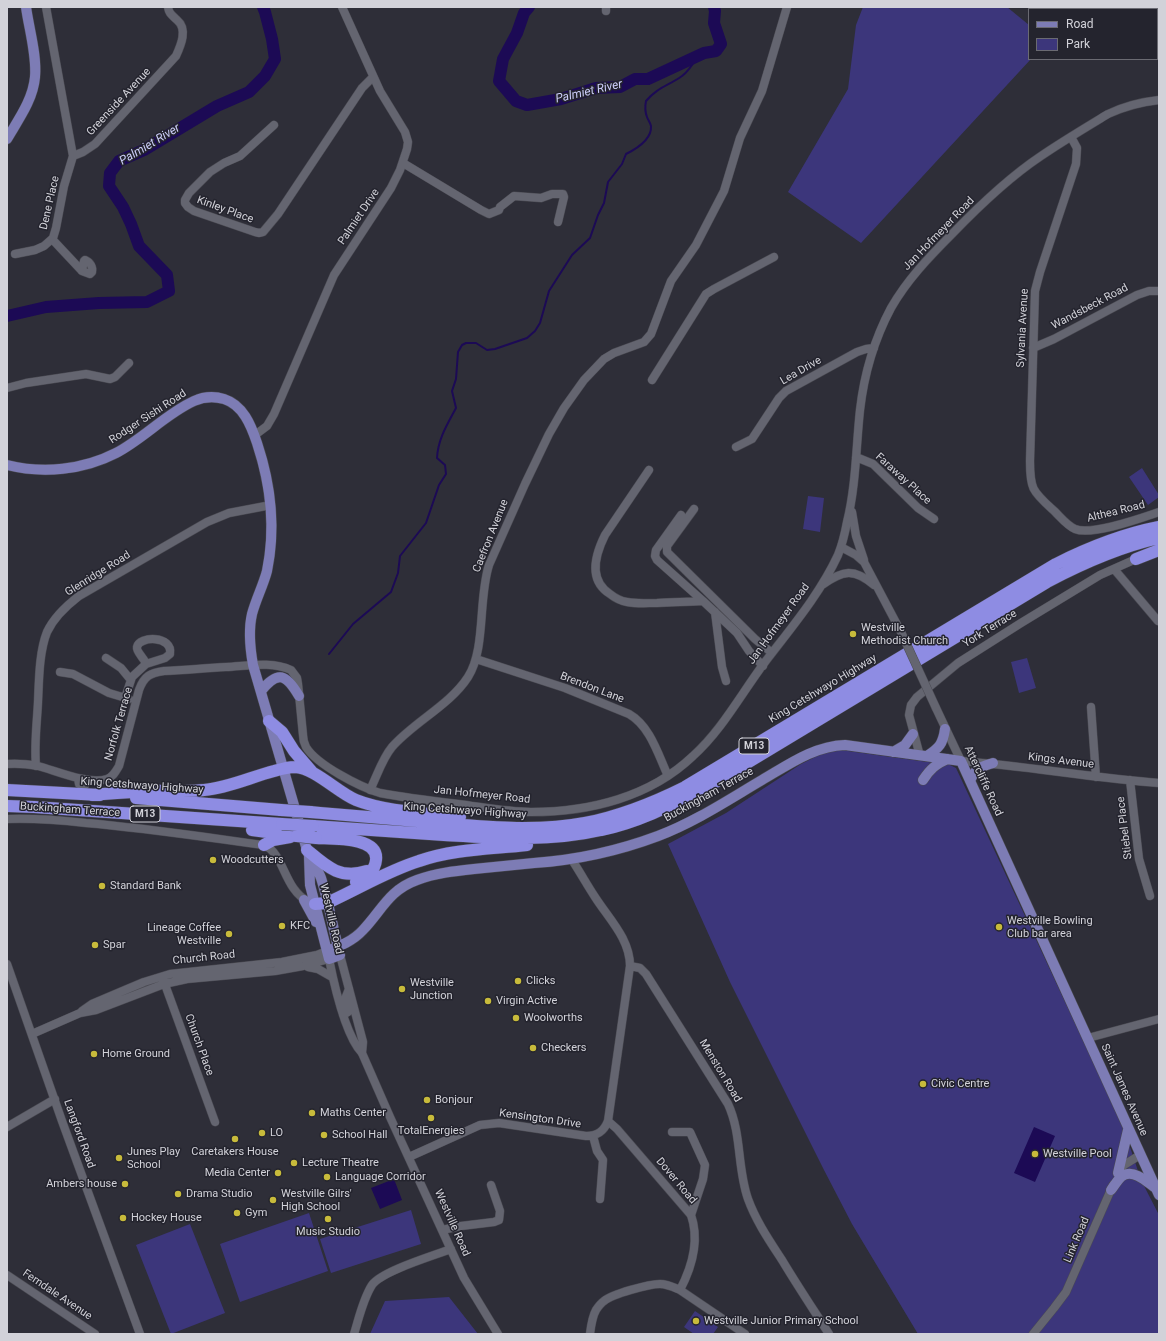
<!DOCTYPE html>
<html>
<head>
<meta charset="utf-8">
<style>
  body { margin:0 }
  #map { position:relative; width:1166px; height:1341px; overflow:hidden; background:#2e2e38; font-family:Roboto,sans-serif }
  canvas { display:block }
  .frame { position:absolute; inset:0; border:8px solid #d2d2d9; pointer-events:none }
  .legend { position:absolute; left:1028px; top:8px; width:130px; height:52px; box-sizing:border-box; background:#24242e; border:1px solid #6a6a72; margin:0; padding:5px 7px; list-style:none; font-size:12px; color:#d2d2d9 }
  .legend li { display:flex; align-items:center; gap:8px; height:20px }
  .legend b { width:20px; border:1px solid #6a6a72 }
</style>
</head>
<body>
<div id="map">
<canvas width="1166" height="1341"></canvas>
<div class="frame"></div>
<ul class="legend">
<li><b style="height:5px;background:#7d7cb5"></b>Road</li>
<li><b style="height:11px;background:#3c367b"></b>Park</li>
</ul>
</div>
<script>
const ctx = document.querySelector('canvas').getContext('2d');
ctx.lineJoin = 'round';
function fill(path, color) {
  ctx.fillStyle = color;
  ctx.fill(path, 'evenodd');
}
function stroke(path, color, width, dash) {
  ctx.strokeStyle = color;
  ctx.lineWidth = width;
  ctx.lineCap = dash ? 'butt' : 'round';
  ctx.setLineDash(dash || []);
  ctx.stroke(path);
}
function label(font, color, halo, rows, align = 'center') {
  ctx.font = font + ' Roboto,sans-serif';
  ctx.lineWidth = 3;
  ctx.setLineDash([]);
  ctx.textBaseline = 'middle';
  ctx.strokeStyle = halo;
  ctx.fillStyle = color;
  for (const [text, x, y, turn = 0] of rows) {
    ctx.save();
    ctx.translate(x, y);
    ctx.rotate((+turn || 0) * Math.PI / 180);
    ctx.textAlign = isNaN(turn) ? turn : align;
    if (halo) ctx.strokeText(text, 0, 0);
    ctx.fillText(text, 0, 0);
    ctx.restore();
  }
}
fill(new Path2D(`
  M863,7H1007L1029,25V59H1031L861,243L788,192L848,89L856,25Z
  M1142,468L1159,495V497L1148,505L1129,477Z
  M808,496L824,498L820,532L803,529Z
  M1027,658L1036,688L1019,693L1011,662Z
  M841,750L950,765L956,768L1123,1126L1141,1180L1159,1215V1334H918L852,1224L824,1170L730,982L668,844L726,813L801,764L821,754Z
  M411,1210L421,1244L331,1273L320,1239Z
  M309,1213L328,1271L240,1302L220,1244Z
  M190,1224L225,1313L171,1334L136,1245Z
  M449,1297L478,1334H370L385,1301Z
  M695,1311L718,1327L713,1334H694L684,1327Z`), '#3c367b');
fill(new Path2D(`
  M1034,1127L1055,1136L1035,1182L1014,1173Z
  M394,1179L402,1200L380,1209L371,1188Z`), '#1c0a55');
stroke(new Path2D(`
  M329,654L353,624L391,592L398,573L400,556L426,523L439,485L446,474L445,465L437,458C438,439 447,425 456,408L452,391L456,379L458,352L462,345L466,343H476L487,350L495,349L527,338L535,331L540,323L549,291L572,255L590,238L598,215L604,203L608,182L622,164L626,154C636,149 652,139 651,126C650,122 648,120 647,117C645,112 645,106 646,101C658,87 668,86 682,76C689,71 693,64 697,57`), '#1c0a55', 2);
stroke(new Path2D(`
  M529,7L524,13L517,33L503,59L499,81L516,101L527,105L561,99L596,88L620,87L635,79H648L704,53L716,51L721,44L714,23L715,11L714,7
  M1049,7L1053,9
  M7,316L46,307L99,303L147,302L169,291L167,275L139,246L131,224L123,207L109,186L110,173L119,161L144,150L217,106L249,92L265,76L275,59L272,39L265,12L263,7`), '#1c0a55', 12);
const minor = new Path2D(`
  M606,11V7
  M1157,12H1159
  M274,125L240,156L224,163L210,172L189,193L185,200V203L188,207L194,211L255,232L259,233L263,232L278,214L362,88L373,77
  M1071,137L1077,148L1076,164L1040,272L1035,291L1030,461C1030,488 1032,491 1052,509C1059,515 1066,525 1075,529C1092,536 1141,518 1159,512
  M73,156L83,152L95,144L176,56C181,45 188,29 177,20C172,15 169,14 168,7
  M403,163L481,210L489,214L499,210L500,207L514,196L541,198L552,194H563L564,197L558,222
  M52,239L82,271L90,274L92,272C93,267 90,262 85,260L84,261L82,271
  M15,254L35,250L44,246L53,238L56,228L64,186L73,156L46,7
  M1033,348L1054,339L1137,295L1149,291H1159
  M652,380L706,294L714,289L774,257
  M7,388L26,383L86,374L110,379L115,377L129,363
  M255,435L267,426L274,414L334,275L391,188L400,170L407,149L408,142L405,132L380,91L342,7
  M736,447L752,439L779,398L786,391L857,352L866,349L874,348
  M856,457L873,464L918,508L934,519
  M649,470L605,535C595,555 588,580 610,594C615,598 621,601 627,602C637,604 647,603 657,603C673,602 688,602 703,601L737,633L749,651L763,666
  M694,509L667,546V552L755,639L772,653
  M852,512L856,536L864,560
  M681,515L656,550L655,556L657,560L703,601
  M841,547L856,555L864,562L901,632
  M1114,569L1158,621
  M822,585C843,570 854,568 874,585
  M715,612L722,667L726,681
  M106,658L121,668L130,679
  M476,659L565,688L629,714C650,726 658,754 668,776
  M60,672L73,674L109,693L129,699
  M125,698L132,677L146,664L165,658L170,654C173,635 139,636 137,647C136,652 145,659 146,664
  M1091,707L1096,777
  M936,708L961,761C1027,766 1093,778 1159,783
  M920,756L909,715L911,705L917,697L958,663L1021,623L1100,575L1136,559
  M7,764C17,763 27,764 38,766C57,771 88,785 107,779C113,777 116,771 119,766L139,690C144,676 150,673 164,671C185,670 206,668 226,667C247,666 272,661 291,670L297,678L298,684L303,735C303,739 304,743 306,747C317,765 360,787 380,793C406,798 432,801 458,804C482,807 507,812 531,812C590,812 650,797 693,756C722,730 741,694 765,662C791,628 820,594 838,555C842,545 845,533 847,522C856,486 856,447 860,410C864,375 874,340 891,308C907,280 929,257 952,234C979,206 1008,178 1041,156C1063,141 1085,128 1108,114C1125,106 1141,102 1159,100
  M36,766C34,744 37,723 38,702C39,681 39,652 47,632C54,617 66,606 79,596L207,522L229,513L271,505
  M78,778L79,784L85,785
  M1130,780L1139,859L1150,896
  M370,790C377,776 382,759 392,747C414,722 450,705 468,677C486,649 478,599 489,565L525,484L549,434L564,408L584,380L604,359L614,353L644,342L651,334L671,281L696,245L724,191L740,138L762,91L787,7
  M7,819C33,818 59,820 86,823C145,828 204,837 264,845C285,854 283,889 309,902
  M572,860C580,872 587,885 595,897C609,919 630,939 630,966L640,968L646,974L728,1104C742,1134 737,1168 748,1199C756,1221 769,1240 782,1260C797,1285 813,1309 829,1334
  M340,955L363,1042L362,1053
  M7,964L62,1121L140,1334
  M308,967L318,969L332,977
  M163,979L215,1122
  M82,1011L92,1004L125,990L144,982L170,974L282,962L317,955L327,951
  M343,1015L348,1012L345,999L349,989
  M32,1034L80,1013L96,1010L164,984L187,979L275,971L303,966L329,959C334,984 345,1035 362,1053L390,1117L464,1278L498,1334
  M1088,1038L1159,1019
  M608,1121L617,1129L691,1215C700,1241 692,1267 680,1290
  M7,1127L55,1099
  M672,1132H690L705,1165L703,1179L691,1215
  M593,1136L597,1151L603,1160L600,1199
  M409,1157L480,1125L499,1123L586,1136C598,1136 604,1131 608,1121L630,966
  M1119,1172L1124,1165L1140,1155
  M442,1230L461,1226L494,1222L499,1220L500,1211L491,1185
  M7,1275L95,1334
  M354,1334C359,1318 363,1299 372,1285C382,1271 433,1256 451,1249
  M590,1334C591,1326 592,1317 596,1310C598,1307 601,1303 604,1301C612,1294 649,1284 660,1284C667,1284 673,1287 680,1290L745,1334
  M1033,1334L1054,1308L1066,1292L1113,1185`);
const major = new Path2D(`
  M7,139C18,120 33,100 35,77C37,55 29,29 26,7
  M7,465C43,474 83,470 116,453C143,439 167,413 194,401C203,397 214,396 224,399C243,405 251,425 257,443C271,485 276,527 267,571C263,586 256,599 252,614C248,631 250,648 253,665L307,850C310,860 317,867 321,878C329,903 333,929 340,955
  M261,691C278,670 286,674 299,696
  M893,752L905,745L913,734
  M927,756C939,748 943,744 945,729
  M923,780C930,769 936,764 948,759
  M970,781C976,767 980,767 993,763
  M309,856L310,885L329,959L340,955
  M304,900L316,922
  M327,951C340,946 353,941 363,930C382,910 389,890 417,880C436,873 455,871 474,869C494,867 514,865 534,863C577,860 618,851 658,836C695,822 728,800 762,780C788,765 814,746 845,745L961,761L1159,1195
  M1118,1173L1128,1130
  M1111,1190C1115,1185 1119,1177 1124,1175C1135,1170 1147,1182 1154,1187`);
const highway = new Path2D(`
  M1136,559L1159,550
  M269,721L282,732L294,751L312,772
  M7,790L100,795
  M92,795C112,793 132,792 152,791C169,790 187,792 204,790C228,788 251,777 274,771C281,769 288,767 295,767C315,768 337,792 356,800C386,812 428,813 460,817
  M136,798L281,810
  M7,806L34,807L282,824
  M310,812C353,816 396,819 440,823C488,827 537,832 585,823C620,816 653,803 685,787L1056,564C1088,548 1123,534 1159,527
  M313,826C357,829 400,832 444,835C496,838 549,842 601,830C636,823 670,806 702,790L1047,582C1083,563 1119,547 1159,538
  M252,830L297,836
  M316,838C331,839 379,836 376,860C375,872 365,877 356,882
  M264,845L273,840L290,837
  M307,850C326,866 340,880 367,871
  M315,904L327,903C358,889 387,871 419,861C453,849 491,849 527,845`);
stroke(minor, '#4b4b53', 9);
stroke(major, '#4b4b53', 11);
stroke(highway, '#4b4b53', 13);
stroke(minor, '#646570', 8);
stroke(major, '#7d7cb5', 10);
stroke(highway, '#8e8ce3', 12);
const minorBridge = new Path2D(`
  M901,632L936,708`);
const highwayBridge = new Path2D(`
  M281,810L310,812
  M282,824L313,826
  M297,836L316,838`);
stroke(minorBridge, '#4b4b53', 9, []);
stroke(highwayBridge, '#4b4b53', 13, []);
stroke(minorBridge, '#646570', 8);
stroke(highwayBridge, '#8e8ce3', 12);
for (const [x, y, r, color] of [
  [853,634,4,"#c8bb3b"],
  [213,860,4,"#c8bb3b"],
  [102,886,4,"#c8bb3b"],
  [282,926,4,"#c8bb3b"],
  [999,927,4,"#c8bb3b"],
  [229,934,4,"#c8bb3b"],
  [95,945,4,"#c8bb3b"],
  [518,981,4,"#c8bb3b"],
  [402,989,4,"#c8bb3b"],
  [488,1001,4,"#c8bb3b"],
  [516,1018,4,"#c8bb3b"],
  [533,1048,4,"#c8bb3b"],
  [94,1054,4,"#c8bb3b"],
  [923,1084,4,"#c8bb3b"],
  [427,1100,4,"#c8bb3b"],
  [312,1113,4,"#c8bb3b"],
  [431,1118,4,"#c8bb3b"],
  [262,1133,4,"#c8bb3b"],
  [324,1135,4,"#c8bb3b"],
  [235,1139,4,"#c8bb3b"],
  [1035,1154,4,"#c8bb3b"],
  [119,1158,4,"#c8bb3b"],
  [294,1163,4,"#c8bb3b"],
  [278,1173,4,"#c8bb3b"],
  [327,1177,4,"#c8bb3b"],
  [125,1184,4,"#c8bb3b"],
  [178,1194,4,"#c8bb3b"],
  [273,1200,4,"#c8bb3b"],
  [237,1213,4,"#c8bb3b"],
  [123,1218,4,"#c8bb3b"],
  [328,1219,4,"#c8bb3b"],
  [696,1321,4,"#c8bb3b"]
]) {
  const dot = new Path2D();
  dot.arc(x, y, r, 0, 2 * Math.PI);
  ctx.fillStyle = color;
  ctx.fill(dot);
  stroke(dot, '#24242e', 1.5);
}
for (const [x, y, w] of [
  [754,746,30],
  [145,814,30]
]) {
  const box = new Path2D();
  box.roundRect(x - w / 2, y - 8, w, 16, 3);
  ctx.fillStyle = '#24242e';
  ctx.fill(box);
  stroke(box, '#d2d2d9', 1);
}
label('bold 10px', '#d2d2d9', null, [
  ["M13",754,746],
  ["M13",145,814]
]);
label('11px', '#d2d2d9', '#24242e', [
  ["Greenside Avenue",119,102,-47],
  ["Dene Place",50,203,-77],
  ["Kinley Place",225,210,20],
  ["Palmiet Drive",359,217,-56],
  ["Jan Hofmeyer Road",939,234,-46],
  ["Wandsbeck Road",1090,307,-28],
  ["Sylvania Avenue",1023,328,-87],
  ["Lea Drive",801,371,-30],
  ["Rodger Sishi Road",148,417,-33],
  ["Faraway Place",903,479,42],
  ["Althea Road",1116,512,-14],
  ["Caefron Avenue",491,536,-68],
  ["Glenridge Road",98,574,-32],
  ["Jan Hofmeyer Road",779,624,-54],
  ["York Terrace",990,629,-32],
  ["Brendon Lane",592,688,21],
  ["King Cetshwayo Highway",823,689,-31],
  ["Norfolk Terrace",119,724,-74],
  ["Kings Avenue",1061,761,7],
  ["Attercliffe Road",983,781,65],
  ["King Cetshwayo Highway",142,786,4],
  ["Jan Hofmeyer Road",482,795,6],
  ["Buckingham Terrace",709,795,-29],
  ["Buckingham Terrace",70,810,4],
  ["King Cetshwayo Highway",465,811,4],
  ["Stiebel Place",1125,828,-97],
  ["Westville Road",331,919,77],
  ["Church Road",204,958,-6],
  ["Church Place",199,1045,70],
  ["Menston Road",720,1071,59],
  ["Saint James Avenue",1124,1090,66],
  ["Kensington Drive",540,1119,8],
  ["Langford Road",79,1134,70],
  ["Dover Road",676,1181,50],
  ["Westville Road",452,1223,66],
  ["Link Road",1077,1240,-67],
  ["Ferndale Avenue",57,1295,34]
]);
label('11px', '#d2d2d9', '#24242e', [
  ["Westville",861,628],
  ["Methodist Church",861,641],
  ["Woodcutters",221,860],
  ["Standard Bank",110,886],
  ["Westville Bowling",1007,921],
  ["Club bar area",1007,934],
  ["KFC",290,926],
  ["Lineage Coffee",221,928,"right"],
  ["Westville",221,941,"right"],
  ["Spar",103,945],
  ["Clicks",526,981],
  ["Westville",410,983],
  ["Junction",410,996],
  ["Virgin Active",496,1001],
  ["Woolworths",524,1018],
  ["Checkers",541,1048],
  ["Home Ground",102,1054],
  ["Civic Centre",931,1084],
  ["Bonjour",435,1100],
  ["Maths Center",320,1113],
  ["TotalEnergies",431,1131,"center"],
  ["LO",270,1133],
  ["School Hall",332,1135],
  ["Junes Play",127,1152],
  ["School",127,1165],
  ["Caretakers House",235,1152,"center"],
  ["Westville Pool",1043,1154],
  ["Lecture Theatre",302,1163],
  ["Media Center",270,1173,"right"],
  ["Language Corridor",335,1177],
  ["Ambers house",117,1184,"right"],
  ["Drama Studio",186,1194],
  ["Westville Gilrs'",281,1194],
  ["High School",281,1207],
  ["Gym",245,1213],
  ["Hockey House",131,1218],
  ["Music Studio",328,1232,"center"],
  ["Westville Junior Primary School",704,1321]
], 'left');
label('italic 12px', '#cdcefa', '#24242e', [
  ["Palmiet River",589,92,-13],
  ["Palmiet River",150,145,-31]
]);
</script>
</body>
</html>
